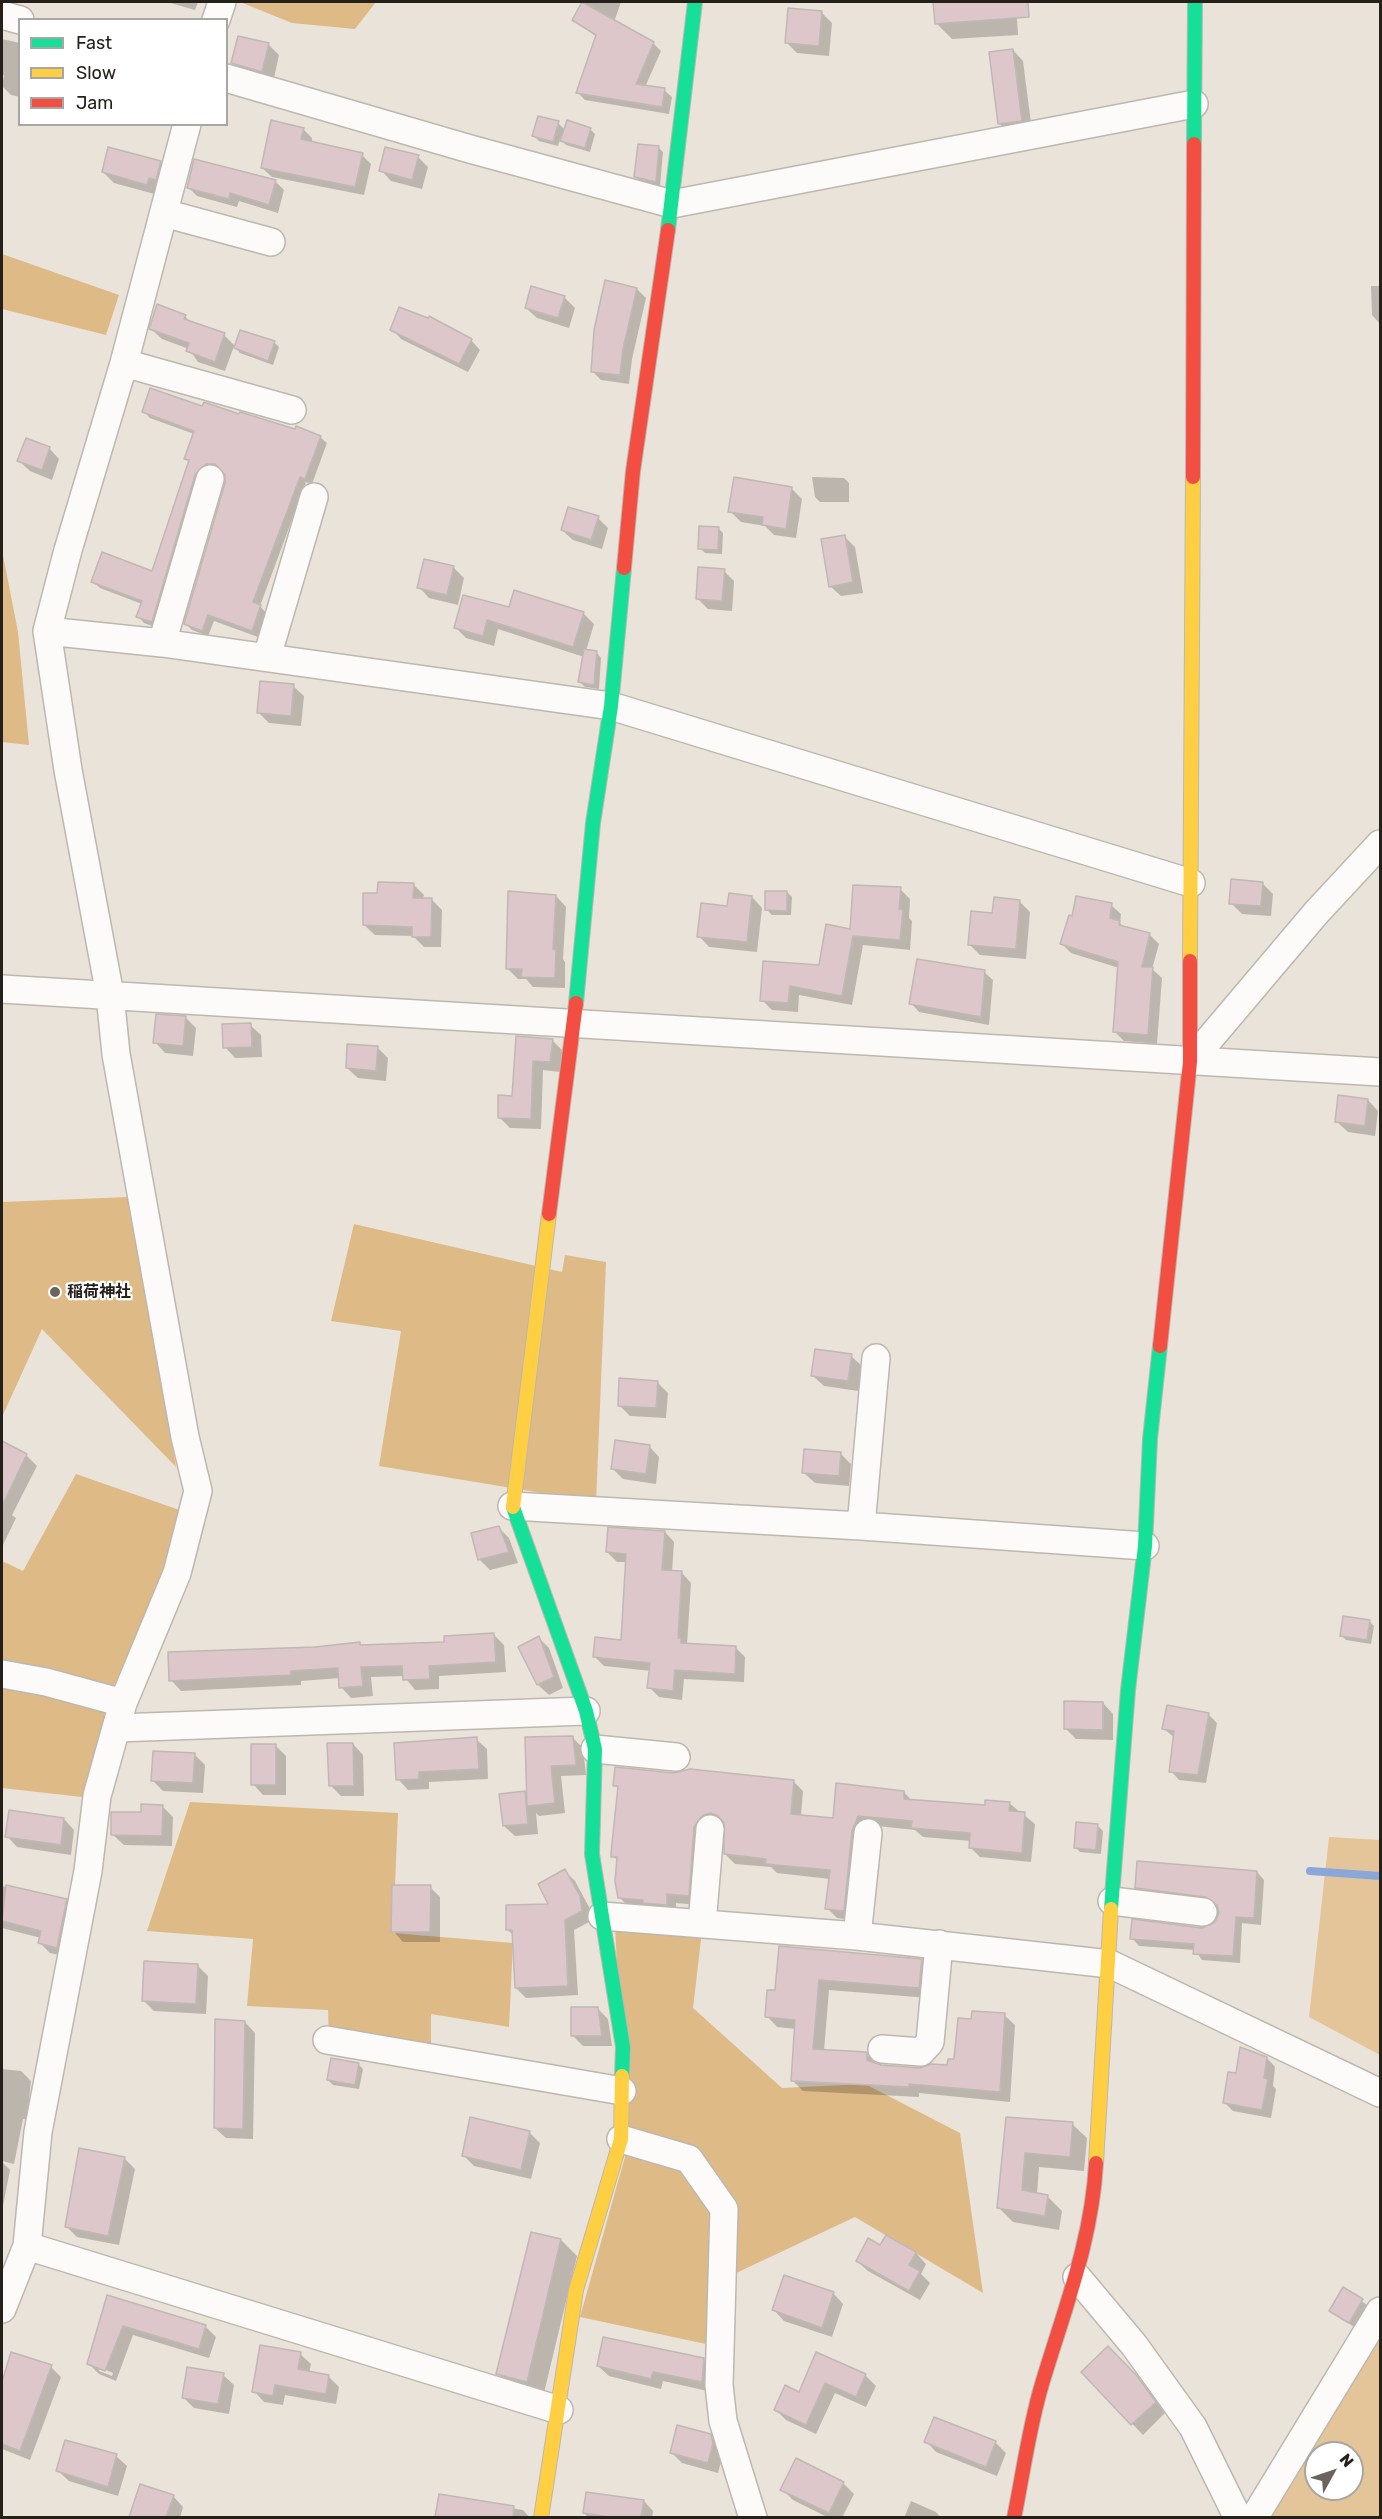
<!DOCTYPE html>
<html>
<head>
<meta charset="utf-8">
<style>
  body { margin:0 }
  #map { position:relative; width:1382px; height:2519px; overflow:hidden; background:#eae3da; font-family:Rubik,sans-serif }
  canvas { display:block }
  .frame { position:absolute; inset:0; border:3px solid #25201a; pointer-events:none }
  .legend { position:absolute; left:18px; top:18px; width:210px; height:108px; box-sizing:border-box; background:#fff; border:2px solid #a8a6a3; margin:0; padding:8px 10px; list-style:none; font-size:18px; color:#25201a }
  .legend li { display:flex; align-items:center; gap:12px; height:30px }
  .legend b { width:30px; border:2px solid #a8a6a3 }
  .north { position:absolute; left:1304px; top:2441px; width:60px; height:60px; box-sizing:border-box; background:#fff; border:2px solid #a8a6a3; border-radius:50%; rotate:50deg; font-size:16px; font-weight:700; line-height:24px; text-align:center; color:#25201a }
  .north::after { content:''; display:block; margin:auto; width:21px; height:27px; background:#6a645d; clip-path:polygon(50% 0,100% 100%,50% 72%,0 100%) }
</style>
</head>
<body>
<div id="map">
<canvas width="1382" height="2519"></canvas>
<div class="frame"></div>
<ul class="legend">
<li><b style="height:8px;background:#16e098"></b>Fast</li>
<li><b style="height:8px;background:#ffcf43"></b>Slow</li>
<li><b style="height:8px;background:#f24e42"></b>Jam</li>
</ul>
<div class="north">N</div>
</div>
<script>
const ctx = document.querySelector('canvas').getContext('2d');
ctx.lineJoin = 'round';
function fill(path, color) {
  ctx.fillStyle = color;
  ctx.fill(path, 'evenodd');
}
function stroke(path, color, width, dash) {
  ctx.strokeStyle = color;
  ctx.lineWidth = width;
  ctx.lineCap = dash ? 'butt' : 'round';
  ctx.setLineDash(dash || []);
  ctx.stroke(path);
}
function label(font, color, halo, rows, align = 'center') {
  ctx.font = font + ' Rubik,"Noto Sans JP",sans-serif';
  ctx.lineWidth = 4.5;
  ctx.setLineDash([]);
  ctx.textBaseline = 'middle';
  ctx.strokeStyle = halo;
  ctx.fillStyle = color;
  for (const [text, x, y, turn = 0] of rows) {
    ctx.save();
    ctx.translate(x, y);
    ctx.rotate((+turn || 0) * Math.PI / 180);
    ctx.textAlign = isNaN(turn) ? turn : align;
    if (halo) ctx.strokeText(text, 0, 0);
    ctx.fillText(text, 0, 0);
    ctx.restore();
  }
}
fill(new Path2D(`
  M1329,1837L1380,1840V2055L1309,2017Z
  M1380,2324V2517H1261ZM1316,2453H1352V2489H1316Z`), '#e4c59a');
fill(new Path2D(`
  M240,2H376L355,29L292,23Z
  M2,254L119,295L106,335L2,309Z
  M2,550L18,632L29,745L2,742Z
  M129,1197L176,1467L42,1329L2,1417V1202Z
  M354,1224L562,1272L565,1255L606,1262L596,1502L379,1466L401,1331L331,1321Z
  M76,1474L188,1513L82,1797L2,1788V1561L23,1571Z
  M190,1802L398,1813L393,1933L513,1943L509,2027L431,2014V2054L329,2040L328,2010L247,2006L253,1939L147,1931Z
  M615,1925L702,1931L693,2008L782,2088L865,2084L960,2133L983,2293L855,2217L732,2275L706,2344L580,2317L626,2153Z`), '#deba86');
fill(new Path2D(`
  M167,2H198L195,10Z
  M585,2H621L614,22L653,43L661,51L645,87L664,90L672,97L669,114L585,100L578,93L597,37L573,20Z
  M934,2H1016L1018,35L952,39L936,23Z
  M821,12L832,23L829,56L797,53L786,42Z
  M239,38L269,45L279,55L273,82L244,73L233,63Z
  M2,39L20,43V97L11,95L2,86L4,75H2Z
  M1013,50L1023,61L1032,131L1010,134L999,123Z
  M558,123L565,130L590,129L595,134L590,152L566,145L560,139L558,146L539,141L534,136Z
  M303,129L312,138V143L362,155L371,164L364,195L272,177L262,168Z
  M658,147L663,152L660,186L641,182L636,177Z
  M418,157L428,167L422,189L391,181L381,170Z
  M160,163L171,173L158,195L114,183L103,172Z
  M275,181L284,190L278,213L239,201L237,207L197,196L188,187Z
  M1371,286H1380V324L1372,315Z
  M637,289L646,298L632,359L629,384L601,380L592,371Z
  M564,297L575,308L569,328L537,318L526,308Z
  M185,316L191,323L224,335L236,347L274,342L279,347L273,365L240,353L234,346L225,371L198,362L189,349L162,339L151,329Z
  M392,329L471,340L480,350L468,372L401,339Z
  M203,408L320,437L327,443L312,484L306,482L260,606L266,613L258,637L214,621L208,636L192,630L186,624L227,483L226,473L214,469L158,628L144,623L138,616L142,604L100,588L93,582L153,573L190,463L185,458L194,434L150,418L143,411Z
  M49,448L59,459L52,480L30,471L19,461Z
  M812,477L844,478L849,483V502H820L815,497Z
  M791,488L802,499L796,538L774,535L765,526L741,522L730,511Z
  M598,518L608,528L602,549L573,540L562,530Z
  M718,528L723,533L722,554L705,553L700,548Z
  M844,536L855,547L863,593L841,596L830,586Z
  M425,561L454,568L464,578L458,605L429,598L419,587Z
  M724,571L734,581L732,611L708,609L697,598Z
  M515,592L584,614L594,624L586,651L597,653L601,658L599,689L585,687L580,682L584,657L498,629L494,646L466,638L456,628L510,609Z
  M293,686L304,696L301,726L269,723L258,712Z
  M1262,883L1273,894L1271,916L1242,914L1231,903Z
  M413,884L424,895L423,899L432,900L442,910L441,947H424L413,936L375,935L364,925L379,895Z
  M900,889L910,899L909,918L912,921L910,950L863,945L852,1005L799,995L798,1012L772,1010L762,1000L820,967L851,931Z
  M787,892L792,897L791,915H772L767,910Z
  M556,896L566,907L563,959L565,962V988L533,987L526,979H518L507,968Z
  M752,897L762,908L757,952L709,947L699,936L729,908Z
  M1020,902L1030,912L1026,959L980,955L969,944L994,915Z
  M1111,905L1121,914L1120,923L1124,928L1149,934L1159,944L1152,969L1162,978L1157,1044L1124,1041L1115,1032L1119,968L1071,953L1062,944L1073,918Z
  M984,972L993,980L989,1025L919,1012L911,1003Z
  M186,1018L196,1028L193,1056L165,1053L155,1042Z
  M250,1025L261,1035L262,1057L235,1058L225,1047Z
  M517,1037L552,1040L563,1051L560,1072L543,1070L541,1129L510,1128L499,1117L514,1097Z
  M377,1047L388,1058L386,1081L358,1078L347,1068Z
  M1368,1100L1378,1111L1375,1136L1348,1132L1337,1122Z
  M851,1356L862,1366L858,1391L824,1386L813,1376Z
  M657,1382L668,1393L666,1418L630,1416L619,1405Z
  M2,1443L26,1455L37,1466L12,1515L16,1518L2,1547Z
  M649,1446L659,1457L656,1484L623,1479L612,1468Z
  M840,1453L851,1464L849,1486L815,1483L804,1473Z
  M499,1528L509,1538L518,1563L490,1570L480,1560Z
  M665,1532L674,1542L672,1572L682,1573L691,1583L687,1645L736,1648L745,1657L744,1682L684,1679L682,1700L659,1697L649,1687L651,1671L604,1666L595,1657L622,1642L627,1562H617L607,1552Z
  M1369,1621L1374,1626L1371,1644L1346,1640L1341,1635Z
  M493,1634L504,1645L506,1672L439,1676V1689L415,1690L404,1676L371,1677L373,1696L351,1698L341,1687L340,1678L301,1681V1685L181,1691L171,1680L362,1647L446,1644Z
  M539,1638L549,1648L563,1688L549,1695L538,1685L520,1647Z
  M1103,1703L1113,1714V1740L1076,1739L1066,1729Z
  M1208,1714L1217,1723L1206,1783L1179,1780L1171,1771L1175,1738L1164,1729Z
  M572,1737L583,1748L586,1775L561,1776L565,1813L539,1816L536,1813L538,1834L515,1836L504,1826L525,1793L528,1796Z
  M476,1739L487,1749L488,1779L429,1782V1789L408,1790L398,1779Z
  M353,1744L363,1755L364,1796H341L330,1785Z
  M276,1746L286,1756V1795H263L253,1784Z
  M194,1754L205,1765L203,1793L163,1791L153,1781Z
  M675,1774L793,1781L803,1791L801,1816L835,1820L904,1792L912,1801L986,1807L1009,1803L1035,1824L1031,1862L980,1857L970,1847L971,1841L923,1837L915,1830L868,1825L853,1920L837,1918L827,1908L830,1879L777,1873L771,1867L735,1864L725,1854V1825L714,1824L698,1905L676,1903V1914L629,1907L619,1897L618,1861L613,1856L619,1790L615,1785Z
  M162,1806L173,1817L172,1846L124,1845L113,1835Z
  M64,1819L74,1830L71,1855L17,1847L7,1836Z
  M1098,1826L1103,1831L1101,1854L1080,1852L1076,1848Z
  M1138,1862L1257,1872L1264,1880L1261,1925L1242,1923L1240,1963L1202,1960L1195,1950L1139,1946L1132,1938L1202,1929L1216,1923L1220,1913L1219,1907L1214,1903L1144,1895L1137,1887Z
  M565,1871L575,1881L589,1907L591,1921L574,1930L578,1995L526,1998L516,1988L514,1936L508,1930L551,1905Z
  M2,1886L66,1901L76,1911L68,1957L50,1953L40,1943L41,1938L2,1928Z
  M430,1887L440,1897V1942H403L393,1931Z
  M780,1947L921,1960L932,1971L929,1998L829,1990L824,2051L866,2053L877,2065L920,2069L948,2066L956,2061L973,2021L1004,2015L1015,2025L1010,2102L919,2093V2097L803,2091L792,2080L796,2029L777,2027L767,2016L776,1992Z
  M197,1965L208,1976L206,2014L154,2011L143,2000Z
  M597,2008L608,2019L612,2046H583L572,2035Z
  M245,2022L255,2033L253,2139L226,2138L215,2128Z
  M1267,2058L1275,2067L1273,2086L1276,2089L1271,2118L1233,2111L1224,2102L1237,2075Z
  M358,2064L363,2069L359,2089L333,2085L328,2080Z
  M2,2069L21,2071L31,2081L27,2119H23L14,2164L2,2161Z
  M1007,2118L1072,2124L1087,2138L1084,2171L1039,2167L1037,2194L1047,2196L1062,2211L1059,2230L1013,2222L998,2207Z
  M529,2132L540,2143L531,2179L474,2166L463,2155Z
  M124,2158L135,2169L119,2245L77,2237L66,2226Z
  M2,2162L10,2170L2,2211Z
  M886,2237L916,2253L926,2264L921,2274L930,2283L920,2300L868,2271L857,2261L881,2247Z
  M561,2240L577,2256L543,2397L514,2390L498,2374Z
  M1344,2289L1367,2305L1354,2327L1331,2311Z
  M833,2293L843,2304L832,2337L784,2321L774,2310Z
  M108,2297L205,2326L216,2337L209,2358L133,2335L116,2381L99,2374L89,2364ZM99,2367L113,2373L112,2376L99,2371Z
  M1108,2348L1147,2388L1165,2413L1143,2435L1083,2372Z
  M12,2354L51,2367L61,2377L30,2460L2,2449V2387Z
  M300,2354L311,2364L309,2373L328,2376L339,2387L336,2404L285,2395L283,2405L264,2402L254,2391Z
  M817,2354L865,2375L876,2386L866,2407L835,2393L816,2434L786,2420L776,2410L800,2394Z
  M703,2359L714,2370L712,2392L663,2381L661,2389L609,2376L598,2366Z
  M223,2375L234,2385L229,2414L194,2408L183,2397Z
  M710,2436L721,2447L723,2454L718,2473L682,2463L672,2453Z
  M926,2441L995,2442L1006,2453L997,2476L936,2452Z
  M116,2456L127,2466L118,2496L69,2481L58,2471Z
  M843,2483L854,2494L842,2518H829L793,2500L782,2489Z
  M141,2486L173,2496L183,2507L180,2518H130Z
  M441,2496L523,2510L530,2518H436Z
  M644,2501L653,2511L652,2518H589L584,2513Z
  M911,2501L936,2512L941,2518H904Z`), '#0003');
stroke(new Path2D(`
  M1310,1871L1380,1876`), '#8aa7da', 8);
const building = new Path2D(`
  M582,2L654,42L636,84L665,88L662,107L576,93L596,35L572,20Z
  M933,2H1028L1029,17L935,24Z
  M788,8L822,11L819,46L785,43Z
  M238,36L269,43L262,72L231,63Z
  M1013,49L1022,121L998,124L989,52Z
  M538,116L559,121L553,142L532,136Z
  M271,120L304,128L301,139L363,153L355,187L261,168Z
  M567,120L591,128L585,148L560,141Z
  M638,144L659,146L656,182L634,177Z
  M108,147L161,161L156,180L149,178L147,185L102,172Z
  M385,147L419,155L412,180L379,171Z
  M194,159L276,180L269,205L230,193L229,199L187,188Z
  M605,280L637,288L623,349L620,375L591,372L594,330Z
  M531,286L565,296L558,318L525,308Z
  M157,304L186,315L184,319L225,333L215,362L186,351L189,343L149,329Z
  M399,307L428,318L429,316L472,339L459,364L390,330Z
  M240,330L275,341L268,361L234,348Z
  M150,388L202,406L204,402L239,414L240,412L295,429L296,426L321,436L305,479L300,477L253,602L261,605L252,631L208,615L202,631L184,624L225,483V475L215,464H206L195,475L152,622L136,617L142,601L91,582L102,552L152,571L189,460L184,459L194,431L142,412Z
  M26,438L50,447L42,470L17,461Z
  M734,477L792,487L786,529L762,525L763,517L728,512Z
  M568,507L599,516L591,540L561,530Z
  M699,526L719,527L718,550L698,549Z
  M845,535L853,582L829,587L821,539Z
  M424,559L454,566L447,595L417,588Z
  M698,567L725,569L722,601L696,599Z
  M514,590L584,612L573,647L487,620L483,636L454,628L463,595L509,607Z
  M584,649L597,651L594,685L578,682Z
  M260,681L294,684L291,716L257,713Z
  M1231,879L1263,882L1261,906L1229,904Z
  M378,882L414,883L413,898H432L431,937H412V927L363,925V893H377Z
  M853,885L901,887L899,909L903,910L900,940L853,936L842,996L790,986L788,1003L760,1001L763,961L819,965L826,924L850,929Z
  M508,891L556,895L553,949L556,950L555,978L521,977L522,969H506Z
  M765,891H787V911L765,910Z
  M729,893L752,896L747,942L697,937L701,903L727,906Z
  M1076,896L1112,903L1110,918L1120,921L1119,925L1150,933L1142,967H1153L1148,1035L1113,1032L1118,962L1060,944L1069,915L1072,916Z
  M994,897L1020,900L1016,949L968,945L971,911L992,913Z
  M917,959L985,970L981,1017L909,1004Z
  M156,1014L186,1016L183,1046L153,1043Z
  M251,1023L252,1047L223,1048L222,1024Z
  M516,1036L553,1039L550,1062L533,1061L531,1119L498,1118V1095L512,1096Z
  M347,1044L378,1046L376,1071L346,1068Z
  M1338,1095L1368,1099L1365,1126L1335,1122Z
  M815,1349L852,1354L848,1381L811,1376Z
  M619,1378L658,1381L656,1408L618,1406Z
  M615,1440L650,1445L646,1474L611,1469Z
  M2,1441L27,1454L2,1506Z
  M804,1449L841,1452L839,1476L802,1473Z
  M499,1526L509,1552L478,1560L471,1533Z
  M608,1527L665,1531L662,1570L682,1571L678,1638H681V1643L736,1646L735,1674L675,1670L673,1691L647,1688L650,1663L593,1657L595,1637L621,1640L626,1554L606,1552Z
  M1343,1616L1370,1620L1367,1640L1340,1636Z
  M494,1633L496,1662L429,1666L430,1679L403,1680L402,1666L361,1667L363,1686L339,1688L338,1668L291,1671V1675L169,1681L168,1652L315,1647L360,1642V1645L444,1642V1636Z
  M539,1636L554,1677L537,1685L518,1647Z
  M1064,1701L1103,1702V1730L1064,1729Z
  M1167,1705L1209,1713L1198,1775L1169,1772L1174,1731L1162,1729Z
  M573,1736L576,1765L551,1766L555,1803L527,1806L525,1737Z
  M477,1737L479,1769L419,1772V1779L396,1780L394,1743Z
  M327,1743H353L354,1786H329Z
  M251,1744H276V1785H251Z
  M153,1751L195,1753L193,1783L151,1781Z
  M615,1767L674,1773L690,1769L794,1780L791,1814L833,1818L836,1783L904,1791V1799L985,1805V1800L1010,1802L1009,1811L1025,1812L1022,1853L969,1848L970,1833L911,1828L912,1821L858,1816L852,1831L844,1911L825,1909L830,1870L765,1864L766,1859L724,1854V1823L718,1816L711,1813L703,1815L694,1827L689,1896L667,1894V1905L643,1903V1900L618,1898L615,1881L617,1857H611V1853L618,1786H613Z
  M525,1791L528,1824L503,1826L499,1794Z
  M141,1804L163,1805L162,1836L111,1835V1812H141Z
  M9,1810L64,1818L61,1845L5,1837Z
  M1076,1822L1098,1824L1096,1850L1074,1848Z
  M1137,1861L1257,1871L1254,1918L1236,1917L1233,1956L1193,1954L1194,1944L1130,1939L1132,1919L1202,1928L1215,1922L1219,1913L1217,1905L1205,1897L1135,1888Z
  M565,1869L580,1896L582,1911L565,1920L568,1986L515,1988L512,1930H506V1905L548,1904L538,1884Z
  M6,1885L67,1899L57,1948L38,1943L41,1931L2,1921Z
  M392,1885H431L430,1932H391Z
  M779,1946L922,1959L919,1988L819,1980L813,2049L867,2052V2060L881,2065L920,2068L931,2064L947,2065L948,2059H954L958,2018L971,2019L972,2011L1005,2013L1000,2092L909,2084V2087L791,2081L795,2020L765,2017L767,1990H775Z
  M144,1961L198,1964L196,2004L142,2001Z
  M571,2007H598L602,2036H571Z
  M215,2019L245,2021L243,2129L214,2128Z
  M1240,2047L1267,2057L1264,2078L1268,2079L1262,2110L1223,2103L1228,2072L1236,2073Z
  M331,2058L359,2063L355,2085L327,2080Z
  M470,2117L530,2131L521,2170L462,2156Z
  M1006,2117L1073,2122L1070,2157L1025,2153L1022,2190L1048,2195L1045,2216L997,2208Z
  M79,2148L125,2157L108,2236L65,2227Z
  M531,2232L561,2239L527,2382L496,2374Z
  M886,2235L916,2252L909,2265L920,2271L909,2291L856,2261L868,2238L880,2245Z
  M784,2275L834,2292L822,2328L772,2310Z
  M1343,2287L1363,2299L1349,2323L1329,2311Z
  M107,2295L206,2325L199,2349L123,2326L105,2371L87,2364Z
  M603,2337L704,2358L702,2382L653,2372L651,2379L597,2366Z
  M260,2345L301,2352L298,2369L329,2375L326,2394L275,2385L273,2396L252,2392Z
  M1108,2346L1137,2376L1156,2402L1131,2425L1081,2372Z
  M11,2352L52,2365L20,2451L2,2444V2382Z
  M816,2352L866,2374L856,2397L825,2383L806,2425L774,2410L785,2385L799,2392Z
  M187,2367L224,2373L218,2404L182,2398Z
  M934,2417L996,2441L986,2467L924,2442Z
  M677,2425L711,2434L713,2443L708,2463L670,2453Z
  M65,2440L117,2454L108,2487L56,2471Z
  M796,2458L844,2482L829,2513L780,2490Z
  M140,2484L174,2495L166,2517H129Z
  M586,2492L644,2500L641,2517H609L583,2513Z
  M439,2494L514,2506L513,2517H435Z`);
fill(building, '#ddc7ca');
stroke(building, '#bfb8b5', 1.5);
const street = new Path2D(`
  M2,15L20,20
  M216,20L222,2
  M226,78L470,149L672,204L1194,104
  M164,213L271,242
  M124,363L292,410
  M47,631L162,643L611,706L1191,883
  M162,643L210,479
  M267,657L314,497
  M2,989L1380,1072
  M1190,1062L1316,913L1380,844
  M512,1506L861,1526L1145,1546
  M861,1526L876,1358
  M2,1674L46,1682L123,1703
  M117,1728L586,1711
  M595,1749L676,1757
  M1112,1901L1203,1912
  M602,1916L857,1936L1110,1964L1380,2093
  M702,1924L710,1829
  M857,1936L868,1833
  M327,2040L622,2091
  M882,2049L921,2052L930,2042L939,1944
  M621,2139L689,2159L724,2209L719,2385L723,2421L753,2518
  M27,2246L559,2410
  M1077,2277L1134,2345L1193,2427L1238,2518
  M2,2309L27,2246L38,2132L88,1871L97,1796L123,1703L177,1573L198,1491L185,1437L116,1054L110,995L68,770L47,631L68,550L124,363L187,124
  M1254,2518L1380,2311`);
const fast = new Path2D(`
  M1194,144L1195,2
  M668,230L695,2
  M576,1003L593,823L611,706L624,568
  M513,1507L586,1711L595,1749L592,1854L623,2047L622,2076
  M1111,1909L1128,1690L1145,1546L1150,1439L1160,1346`);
const slow = new Path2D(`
  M1190,961L1193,477
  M513,1507L549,1214
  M1096,2163L1111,1909
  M541,2518L576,2290L621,2139L622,2076`);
const jam = new Path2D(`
  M1193,477L1194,144
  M624,568L633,471L668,230
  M549,1214L576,1003
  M1160,1346L1190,1062V961
  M1014,2518C1023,2474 1029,2427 1042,2384C1064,2310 1092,2241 1096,2163`);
stroke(street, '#bdb7b0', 30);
stroke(fast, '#bdb7b0', 16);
stroke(slow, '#bdb7b0', 16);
stroke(jam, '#bdb7b0', 16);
stroke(street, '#fcfbf9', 27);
stroke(fast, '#16e098', 14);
stroke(slow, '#ffcf43', 14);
stroke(jam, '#f24e42', 14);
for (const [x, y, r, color] of [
  [55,1292,6,"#6a645d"]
]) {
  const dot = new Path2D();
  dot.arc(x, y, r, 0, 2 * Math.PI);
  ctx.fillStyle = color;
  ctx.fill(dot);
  stroke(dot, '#fff', 2);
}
label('bold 16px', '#25201a', '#fff', [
  ["稲荷神社",67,1292]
], 'left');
</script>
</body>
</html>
